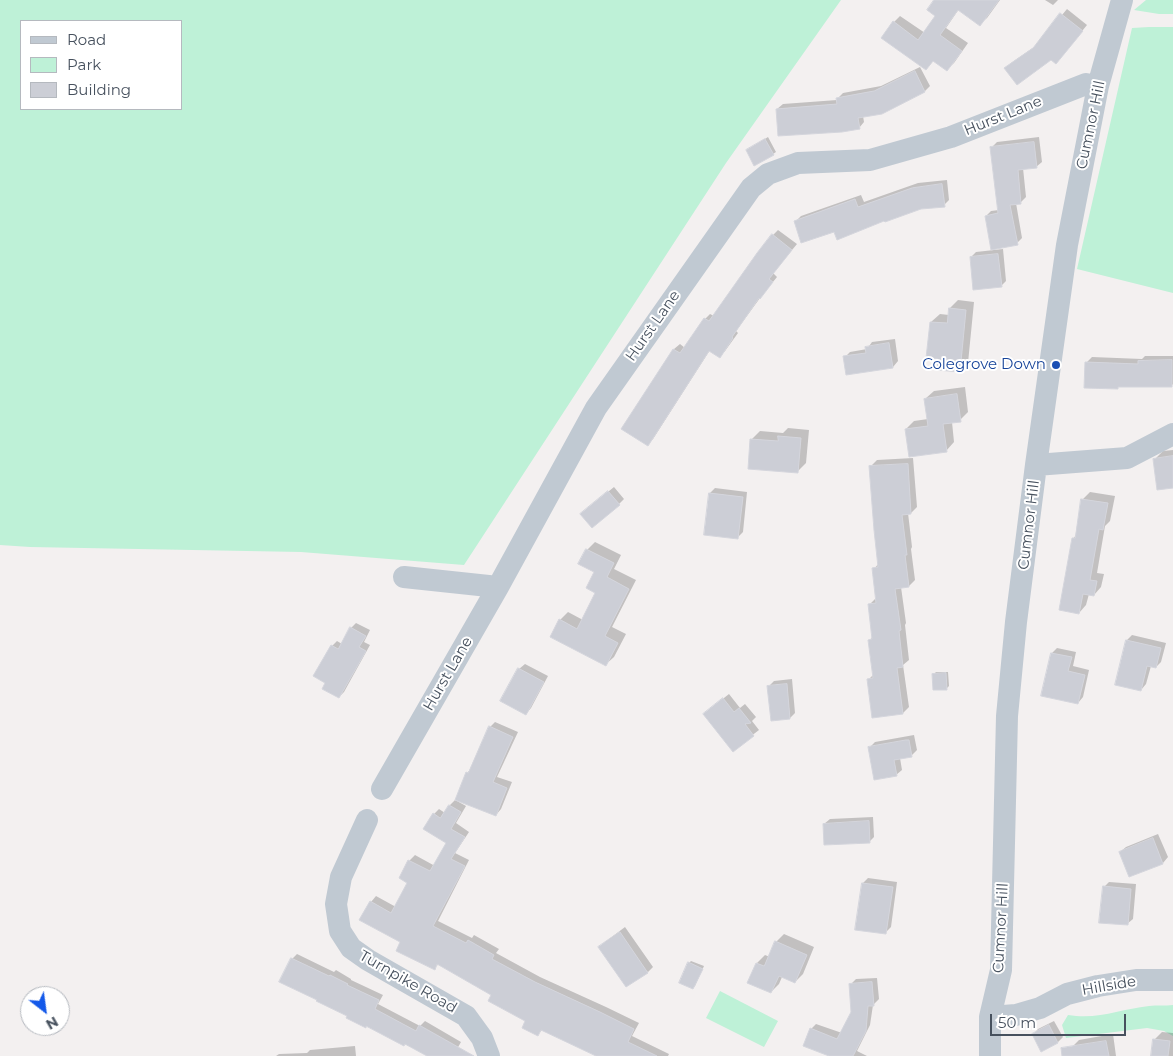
<!DOCTYPE html>
<html>
<head>
<meta charset="utf-8">
<style>
  body { margin:0 }
  #map { position:relative; width:1173px; height:1056px; overflow:hidden; background:#f3f0f0; font-family:Montserrat,sans-serif }
  canvas { display:block }
  .legend { position:absolute; left:20px; top:20px; width:162px; height:90px; box-sizing:border-box; background:#fff; border:1px solid #b5b9bf; margin:0; padding:6px 9px; list-style:none; font-size:15px; color:#47515e }
  .legend li { display:flex; align-items:center; gap:10px; height:25px }
  .legend b { width:25px; border:1px solid #b5b9bf }
  .north { position:absolute; left:20px; top:986px; width:50px; height:50px; box-sizing:border-box; background:#fff; border:1px solid #b5b9bf; border-radius:50%; rotate:150deg; font-size:14px; font-weight:700; line-height:20px; text-align:center; color:#47515e }
  .north::after { content:''; display:block; margin:auto; width:18px; height:22px; background:#1459e9; clip-path:polygon(50% 0,100% 100%,50% 72%,0 100%) }
  .scale { position:absolute; left:990px; top:1014px; width:136px; height:22px; box-sizing:border-box; border:2px solid #47515e; border-top:0; padding-left:6px; font-size:15px; line-height:18px; white-space:nowrap; color:#47515e; -webkit-text-stroke:4px #fff; paint-order:stroke }
</style>
</head>
<body>
<div id="map">
<canvas width="1173" height="1056"></canvas>
<ul class="legend">
<li><b style="height:6px;background:#c0c9d2"></b>Road</li>
<li><b style="height:14px;background:#bef1d7"></b>Park</li>
<li><b style="height:14px;background:#ccced6"></b>Building</li>
</ul>
<div class="north">N</div>
<div class="scale">50 m</div>
</div>
<script>
const ctx = document.querySelector('canvas').getContext('2d');
ctx.lineJoin = 'round';
function fill(path, color) {
  ctx.fillStyle = color;
  ctx.fill(path, 'evenodd');
}
function stroke(path, color, width, dash) {
  ctx.strokeStyle = color;
  ctx.lineWidth = width;
  ctx.lineCap = dash ? 'butt' : 'round';
  ctx.setLineDash(dash || []);
  ctx.stroke(path);
}
function label(font, color, halo, rows, align = 'center') {
  ctx.font = font + ' Montserrat,sans-serif';
  ctx.lineWidth = 4;
  ctx.setLineDash([]);
  ctx.textBaseline = 'middle';
  ctx.strokeStyle = halo;
  ctx.fillStyle = color;
  for (const [text, x, y, turn = 0] of rows) {
    ctx.save();
    ctx.translate(x, y);
    ctx.rotate((+turn || 0) * Math.PI / 180);
    ctx.textAlign = isNaN(turn) ? turn : align;
    if (halo) ctx.strokeText(text, 0, 0);
    ctx.fillText(text, 0, 0);
    ctx.restore();
  }
}
fill(new Path2D(`
  M0,0H841L726,163L464,565L301,552L30,547L0,545ZM181,21V109H21V21Z
  M1146,0H1173V14H1159L1134,10Z
  M1149,27H1173V293L1077,269L1132,28Z
  M720,991L778,1021L764,1047L706,1018Z
  M1173,1005V1036L1164,1031L1147,1028L1066,1038L1062,1025L1068,1015C1099,1020 1120,1009 1149,1006C1157,1005 1165,1006 1173,1005Z`), '#bef1d7');
fill(new Path2D(`
  M936,0H1000L987,18L980,24L959,9L946,28L968,43L954,63L947,69L934,60L926,69L894,22L900,16L925,33L937,16Z
  M1045,0H1058L1053,5Z
  M1067,9L1087,25L1061,57L1011,63L1037,45Z
  M920,67L930,86L925,91L863,116L864,122L859,128L777,109L783,104L837,100V99L843,93L881,86Z
  M768,137L776,152L773,154L747,150Z
  M1039,137L1042,162L1036,167L1023,168L1026,197L1021,202L1016,203L1022,238L1017,243L992,248L993,250L986,216L991,211L999,210L992,147L997,142Z
  M947,180L949,200L944,205L921,208L834,230L795,222L801,216L861,195L864,202L918,183Z
  M778,230L797,244L773,273L777,277L760,298L736,331L738,333L725,351L719,357L710,350L653,439L647,444L623,428L674,349L680,344L685,348L705,319L710,314L714,316L773,235Z
  M1003,249L1006,281L1001,286L971,257L976,252Z
  M958,300L974,302L968,363L959,371L939,358L931,322L940,314L949,315L950,308Z
  M895,339L898,361L893,367L845,357L850,352L867,349L872,342Z
  M1145,356H1173V384L1172,385L1119,386L1117,388L1086,363L1092,357L1142,359Z
  M965,387L968,412L960,420L952,422L954,442L946,451L906,429L914,421L928,419L925,399L934,391Z
  M788,428L809,430L806,463L798,471L752,439L760,431L783,433Z
  M1173,450V487L1154,460L1163,451Z
  M913,458L917,507L911,513H908L912,547L911,549L915,580L909,586L901,587L906,623L905,625L909,660L903,665L909,707L903,713L868,680L874,674L870,640L873,636L869,605L875,599L877,598L874,569L879,563L871,466L877,460Z
  M614,487L624,499L619,504L587,509Z
  M715,488L747,492L743,532L737,538L710,493Z
  M1090,492L1115,496L1110,521L1105,526L1097,573L1104,574L1101,587L1094,595L1089,594L1086,605L1079,613L1073,539L1076,535L1083,499Z
  M595,542L621,555L614,569L636,580L612,627L626,634L614,657L605,665L560,620L568,612L583,620L597,592L596,572L587,550Z
  M356,623L370,630L364,642L370,645L344,692L339,697L332,646L337,641L342,644L351,628Z
  M1132,635L1166,643L1161,662L1156,667L1151,666L1146,684L1141,690L1116,684L1127,640Z
  M1057,648L1076,652L1073,666L1089,670L1083,697L1078,703L1043,695L1052,653Z
  M525,664L548,676L531,708L526,714L519,669Z
  M936,672H948L949,686L947,688L934,674Z
  M792,679L795,713L790,718L768,687L774,681Z
  M729,694L740,708L745,704L756,717L752,721L759,730L733,750L710,709Z
  M495,722L518,732L497,777L512,782L501,809L496,815L457,800V801L466,806L456,823L469,832L455,853L469,860L438,921L472,938L474,935L499,949L496,953L540,977L606,1007L639,1023L632,1036L669,1054L668,1056H598L543,1029L538,1034L527,1021L493,995L439,964L434,968L402,942L371,902L376,896L396,907L409,882V861L415,855L435,866L447,842L434,814L439,809L445,813L450,805L455,800L456,801L467,773L472,768L490,727Z
  M914,735L917,750L911,756L900,758L902,770L896,775L870,747L875,742Z
  M873,817L874,837L869,842L824,824L830,819Z
  M1158,834L1168,857L1163,863L1130,876L1120,852L1126,847Z
  M868,878L897,882L891,927L886,932L863,883Z
  M1109,882L1136,884L1133,919L1127,924L1104,887Z
  M625,927L653,967L648,972L600,947L605,942Z
  M784,934L814,947L803,974L795,982L782,977L779,984L771,992L757,963L765,955L770,957L776,942Z
  M297,954L334,972L336,970L351,979V980L383,995L378,1004L420,1026L425,1021L461,1042L453,1056H429L348,1016L292,959Z
  M691,961L704,966L695,986L693,988L689,963Z
  M877,978L879,999L873,1005L870,1025L857,1051L867,1056H833L811,1029L816,1024L842,1033L852,1013L850,985L856,979Z
  M1054,1021L1063,1037L1058,1042L1042,1051L1033,1035L1038,1029Z
  M1162,1032L1173,1033V1056H1152L1154,1040Z
  M1113,1034L1116,1056H1073L1072,1047L1079,1040Z
  M355,1046L356,1056H276L279,1054L307,1053L310,1050Z`), '#0003');
const building = new Path2D(`
  M934,0H999L980,26L958,10L940,35L962,51L947,71L933,61L926,70L881,38L893,21L918,40L935,16L927,10Z
  M1060,13L1083,31L1056,64L1051,60L1017,85L1004,68L1033,48Z
  M915,71L925,92L882,114L858,118L860,129L842,132L778,136L776,109L837,104L836,98L874,91Z
  M765,139L774,155L754,166L746,150Z
  M1034,142L1037,168L1018,170L1021,204L1010,205L1018,245L991,250L985,216L998,213L990,147Z
  M942,184L945,207L921,209L885,222L884,221L837,240L834,232L801,243L794,221L855,199L858,207L912,188Z
  M772,234L792,250L769,279L773,282L760,299L759,298L732,337L733,338L720,358L709,351L648,446L621,429L673,349L680,353L704,318L709,321L757,253Z
  M998,254L1002,287L973,290L970,257Z
  M949,308L966,310L960,372L937,370L938,359L926,358L930,322L947,323Z
  M889,343L893,368L846,375L843,356L866,353L865,347Z
  M1172,360V387H1118V389L1084,388L1085,362L1138,364V361Z
  M957,394L961,422L943,424L947,452L909,457L905,429L928,426L924,399Z
  M778,436L801,438L798,473L748,469L750,439L778,441Z
  M1173,456V488L1157,490L1153,459Z
  M908,464L911,514L902,515L907,555H905L909,587L895,589L901,630L899,631L903,667L897,668L903,714L872,718L867,679L873,678L868,640L872,639L868,604L876,603L872,568L878,567L874,530L869,466Z
  M608,491L620,505L592,528L580,514Z
  M709,493L743,497L738,539L704,535Z
  M1081,499L1108,503L1103,530L1099,529L1090,580L1097,581L1094,596L1083,594L1079,614L1059,610L1072,538H1075Z
  M586,549L614,563L607,577L629,589L605,636L618,643L606,666L550,637L559,619L577,629L595,593L586,588L594,572L578,564Z
  M350,627L366,636L359,647L366,651L339,698L322,689L325,683L313,676L331,645L338,649Z
  M1126,640L1161,648L1156,668L1147,666L1141,691L1115,685Z
  M1051,653L1072,657L1068,671L1085,675L1078,704L1041,696Z
  M518,668L544,682L526,715L500,701Z
  M946,673L947,690H933L932,674Z
  M787,684L790,719L771,721L767,686Z
  M723,698L734,712L739,708L751,723L745,724L754,736L733,752L703,714Z
  M489,726L513,737L493,782L507,788L496,816L455,800L466,772L468,773Z
  M906,740H909L912,757L894,760L897,776L874,780L868,747Z
  M449,805L461,812L451,829L465,837L451,859L465,866L433,926L466,943L468,940L494,955L492,959L535,982L600,1012L634,1029L628,1042L657,1056H596L541,1030L538,1036L522,1028L525,1021L488,1001L491,995L437,964L435,970L396,951L400,942L359,920L370,901L391,913L407,883L399,878L408,860L430,871L446,843L423,829L433,813L440,818Z
  M869,821L870,843L824,845L823,824Z
  M1153,838L1163,864L1129,877L1119,852Z
  M862,883L893,887L886,934L855,930Z
  M1103,886L1131,889L1128,925L1099,923Z
  M620,932L648,973L626,987L598,947Z
  M775,941L807,955L795,983L779,976L771,993L747,983L756,963L764,966Z
  M291,958L329,976L330,975L348,984L347,985L379,1000L375,1009L416,1031L419,1025L474,1056H427L405,1044L404,1046L366,1026V1028L346,1018L347,1016L316,1001L317,1000L279,982Z
  M688,962L703,969L693,989L679,983Z
  M872,982L874,1006H868L866,1031L853,1056H829L803,1046L810,1028L837,1039L851,1012L849,984Z
  M1049,1025L1058,1043L1041,1052L1032,1034Z
  M1153,1039L1170,1041L1168,1056H1151Z
  M1106,1041L1109,1056H1062L1061,1048Z`);
fill(building, '#ccced6');
stroke(building, '#d4d5dc', 1);
stroke(new Path2D(`
  M1036,465L1127,458L1173,434
  M404,577L498,587
  M382,789L498,587L596,408L751,188L768,174L798,163L870,160L951,137L1086,84L1098,86
  M367,820L341,877L336,904L340,931L351,948L368,960L466,1016L482,1038L489,1056
  M990,1017L1016,1015L1040,1008L1067,994L1098,986L1136,980H1173
  M990,1056V1017L1001,970L1007,716L1016,622L1036,465L1067,245L1098,86L1122,0`), '#c0c9d2', 22);
for (const [x, y, r, color] of [
  [1056,365,5,"#1a4fb4"]
]) {
  const dot = new Path2D();
  dot.arc(x, y, r, 0, 2 * Math.PI);
  ctx.fillStyle = color;
  ctx.fill(dot);
  stroke(dot, '#fff', 2);
}
label('15px', '#47515e', '#fff', [
  ["Hurst Lane",1003,116,-22],
  ["Cumnor Hill",1091,125,-78],
  ["Hurst Lane",653,326,-55],
  ["Cumnor Hill",1029,525,-83],
  ["Hurst Lane",448,674,-60],
  ["Cumnor Hill",1001,928,-87],
  ["Turnpike Road",408,982,30],
  ["Hillside",1109,986,-10]
]);
label('15px', '#164399', '#fff', [
  ["Colegrove Down",1046,365]
], 'right');
</script>
</body>
</html>
